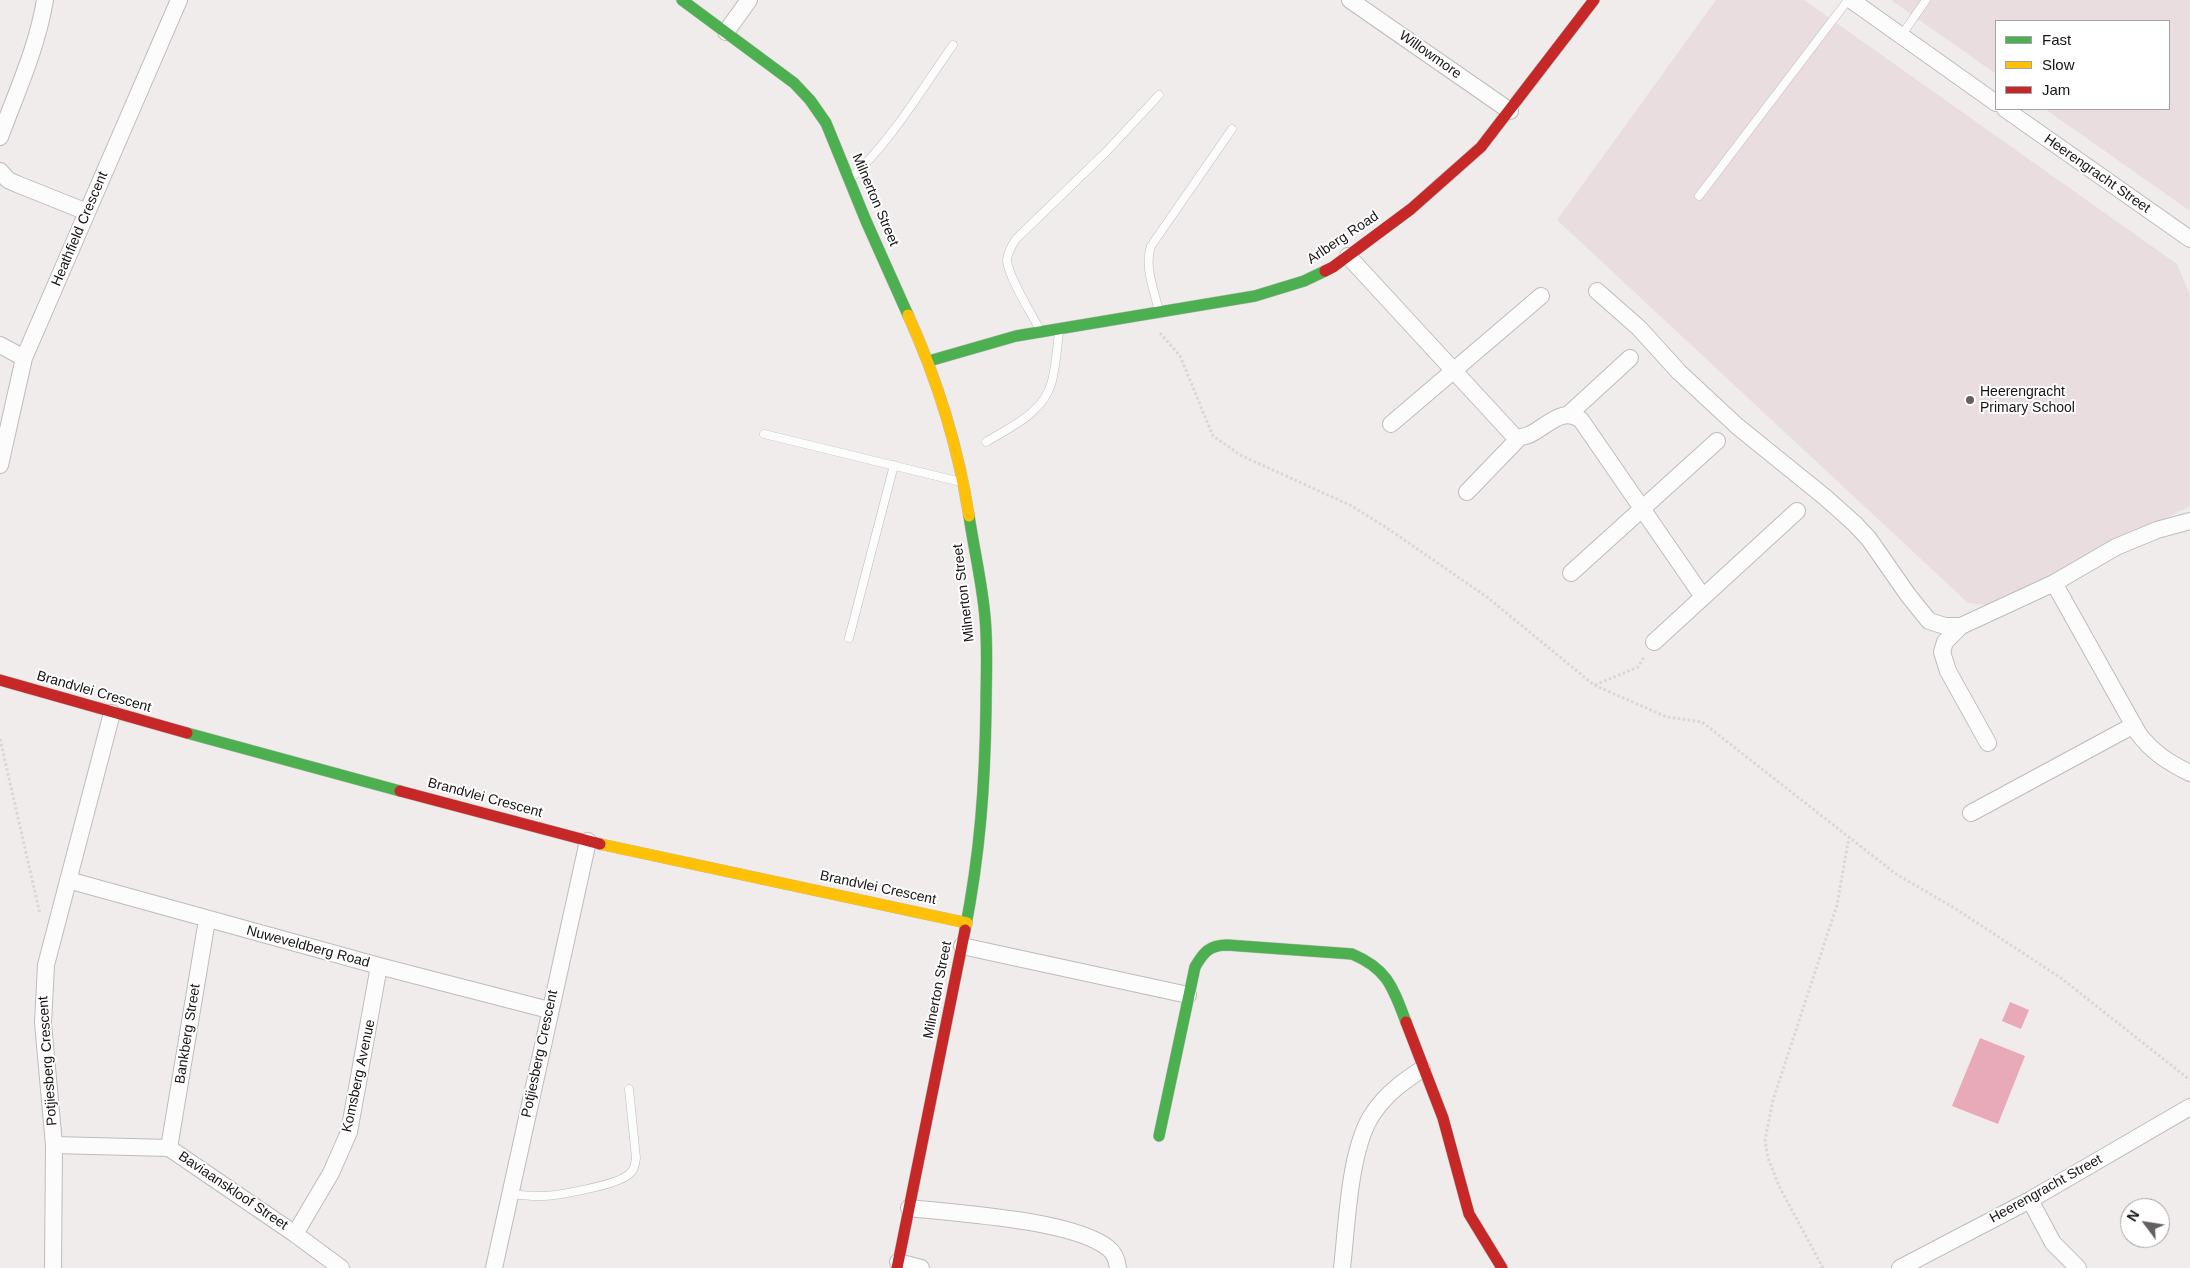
<!DOCTYPE html>
<html>
<head>
<meta charset="utf-8">
<style>
  body { margin:0 }
  #map { position:relative; width:2190px; height:1268px; overflow:hidden; background:#f1ecec; font-family:Arial,sans-serif }
  canvas { display:block }
  .legend { position:absolute; left:1995px; top:20px; width:175px; height:90px; box-sizing:border-box; background:#fff; border:1px solid #a3a1a1; margin:0; padding:6px 9px; list-style:none; font-size:15px; color:#181415 }
  .legend li { display:flex; align-items:center; gap:10px; height:25px }
  .legend b { width:25px; border:1px solid #a3a1a1 }
  .north { position:absolute; left:2120px; top:1198px; width:50px; height:50px; box-sizing:border-box; background:#fff; border:1px solid #a3a1a1; border-radius:50%; rotate:301deg; font-size:14px; font-weight:700; line-height:20px; text-align:center; color:#181415 }
  .north::after { content:''; display:block; margin:auto; width:18px; height:22px; background:#646060; clip-path:polygon(50% 0,100% 100%,50% 72%,0 100%) }
</style>
</head>
<body>
<div id="map">
<canvas width="2190" height="1268"></canvas>
<ul class="legend">
<li><b style="height:6px;background:#4caf50"></b>Fast</li>
<li><b style="height:6px;background:#ffc107"></b>Slow</li>
<li><b style="height:6px;background:#c62828"></b>Jam</li>
</ul>
<div class="north">N</div>
</div>
<script>
const ctx = document.querySelector('canvas').getContext('2d');
ctx.lineJoin = 'round';
function fill(path, color) {
  ctx.fillStyle = color;
  ctx.fill(path, 'evenodd');
}
function stroke(path, color, width, dash) {
  ctx.strokeStyle = color;
  ctx.lineWidth = width;
  ctx.lineCap = dash ? 'butt' : 'round';
  ctx.setLineDash(dash || []);
  ctx.stroke(path);
}
function label(font, color, halo, rows, align = 'center') {
  ctx.font = font + ' Arial,sans-serif';
  ctx.lineWidth = 4;
  ctx.setLineDash([]);
  ctx.textBaseline = 'middle';
  ctx.strokeStyle = halo;
  ctx.fillStyle = color;
  for (const [text, x, y, turn = 0] of rows) {
    ctx.save();
    ctx.translate(x, y);
    ctx.rotate((+turn || 0) * Math.PI / 180);
    ctx.textAlign = isNaN(turn) ? turn : align;
    if (halo) ctx.strokeText(text, 0, 0);
    ctx.fillText(text, 0, 0);
    ctx.restore();
  }
}
fill(new Path2D(`
  M1716,0H1804L2177,264L2190,295V506L1994,606L1968,603L1557,220Z
  M1891,0H2190V211L2045,109H2169V21H1996V74Z`), '#eadde0');
fill(new Path2D(`
  M2010,1002L2029,1010L2021,1029L2002,1021Z
  M1980,1038L2025,1056L1998,1124L1952,1106Z`), '#e8a9b8');
const lane = new Path2D(`
  M1901,36L1926,0
  M851,178C892,140 921,90 953,45
  M1699,196L1848,0
  M1159,311C1154,290 1144,266 1151,246L1232,129
  M1040,330C1031,313 1009,278 1007,261C1007,253 1012,245 1016,239L1107,151L1159,95
  M764,434L961,482
  M986,442C1012,426 1044,413 1052,381C1056,365 1057,348 1059,332
  M849,638L894,465
  M509,1194C519,1195 528,1196 537,1196C554,1197 616,1185 628,1175C634,1171 635,1165 636,1158L629,1089`);
const street = new Path2D(`
  M1350,0L1510,111
  M1851,0L1996,103
  M726,32L749,0
  M2005,109L2190,239
  M0,137C17,91 37,48 45,0
  M0,171L8,180L17,184L87,212
  M1348,256L1514,436C1536,444 1557,401 1581,420L1703,597
  M1597,291L1639,328L1679,372L1737,426L1826,498L1855,524L1869,539L1908,595L1929,621L1945,626H1961
  M0,345L24,358
  M1569,414L1630,358
  M1391,424L1541,296
  M0,465L24,358L179,0
  M1467,492L1519,438
  M1571,573L1717,441
  M2054,583L2138,733C2152,752 2169,763 2190,773
  M1654,642L1797,511
  M1988,743L1948,671L1942,652L1945,642L1961,626L2054,583L2116,547L2157,530L2190,521
  M1971,813L2134,725
  M68,880L379,966L549,1010
  M962,946L1188,995
  M54,1145L169,1148L295,1234L341,1268
  M169,1148L207,920
  M2030,1200L2053,1243L2078,1268
  M909,1208C956,1213 1073,1220 1108,1248C1115,1253 1117,1260 1118,1268
  M295,1234L331,1173L349,1132L379,966
  M898,1262L921,1268
  M53,1268L54,1145L43,1023L46,965L112,713
  M494,1268L588,841
  M1342,1268C1347,1226 1349,1146 1374,1112C1387,1093 1404,1081 1422,1069
  M1900,1268L2030,1200L2190,1107`);
const fast = new Path2D(`
  M682,0L794,83L810,100L826,123L866,221L908,315
  M929,361L1016,336L1255,296L1304,281L1325,271
  M187,733L400,791
  M965,930C980,854 985,785 986,708C986,678 988,647 985,617C982,583 974,549 969,516
  M1159,1136L1195,967C1203,953 1209,945 1227,945L1352,954C1388,969 1393,988 1406,1022`);
const slow = new Path2D(`
  M908,315C937,379 958,446 969,516
  M600,844L967,923`);
const jam = new Path2D(`
  M1325,271L1333,267L1411,209L1481,147L1594,0
  M0,680L187,733
  M400,791L600,844
  M1406,1022L1443,1118L1469,1214L1502,1268
  M897,1268L965,930`);
stroke(lane, '#bfbbbb', 9);
stroke(street, '#bfbbbb', 18);
stroke(fast, '#bfbbbb', 12);
stroke(slow, '#bfbbbb', 12);
stroke(jam, '#bfbbbb', 12);
stroke(new Path2D(`
  M1160,333L1180,356L1213,436L1242,456L1350,505L1384,526L1487,597L1594,685L1667,717L1702,722L1896,874L1956,909L2061,978L2190,1080
  M1595,685L1638,667L1644,657
  M0,739L40,914
  M1823,1268L1779,1186L1768,1158L1765,1140L1773,1100L1837,905L1849,837`), '#d8d7d7', 3, [2.5, 2.5]);
stroke(lane, '#fdfcfc', 8);
stroke(street, '#fdfcfc', 16);
stroke(fast, '#4caf50', 11);
stroke(slow, '#ffc107', 11);
stroke(jam, '#c62828', 11);
for (const [x, y, r, color] of [
  [1970,400,5,"#646060"]
]) {
  const dot = new Path2D();
  dot.arc(x, y, r, 0, 2 * Math.PI);
  ctx.fillStyle = color;
  ctx.fill(dot);
  stroke(dot, '#fff', 2);
}
label('14px', '#181415', '#fff', [
  ["Willowmore",1430,55,35],
  ["Heerengracht Street",2097,174,35],
  ["Milnerton Street",875,200,67],
  ["Heathfield Crescent",80,229,-67],
  ["Arlberg Road",1343,238,-34],
  ["Milnerton Street",964,593,-97],
  ["Brandvlei Crescent",94,692,16],
  ["Brandvlei Crescent",485,798,15],
  ["Brandvlei Crescent",878,888,12],
  ["Nuweveldberg Road",308,947,15],
  ["Milnerton Street",938,990,-79],
  ["Bankberg Street",188,1034,-81],
  ["Potjiesberg Crescent",540,1054,-78],
  ["Potjiesberg Crescent",48,1061,-94],
  ["Komsberg Avenue",359,1076,-78],
  ["Heerengracht Street",2046,1189,-29],
  ["Baviaanskloof Street",233,1191,34]
]);
label('14px', '#181415', '#fff', [
  ["Heerengracht",1980,392],
  ["Primary School",1980,408]
], 'left');
</script>
</body>
</html>
